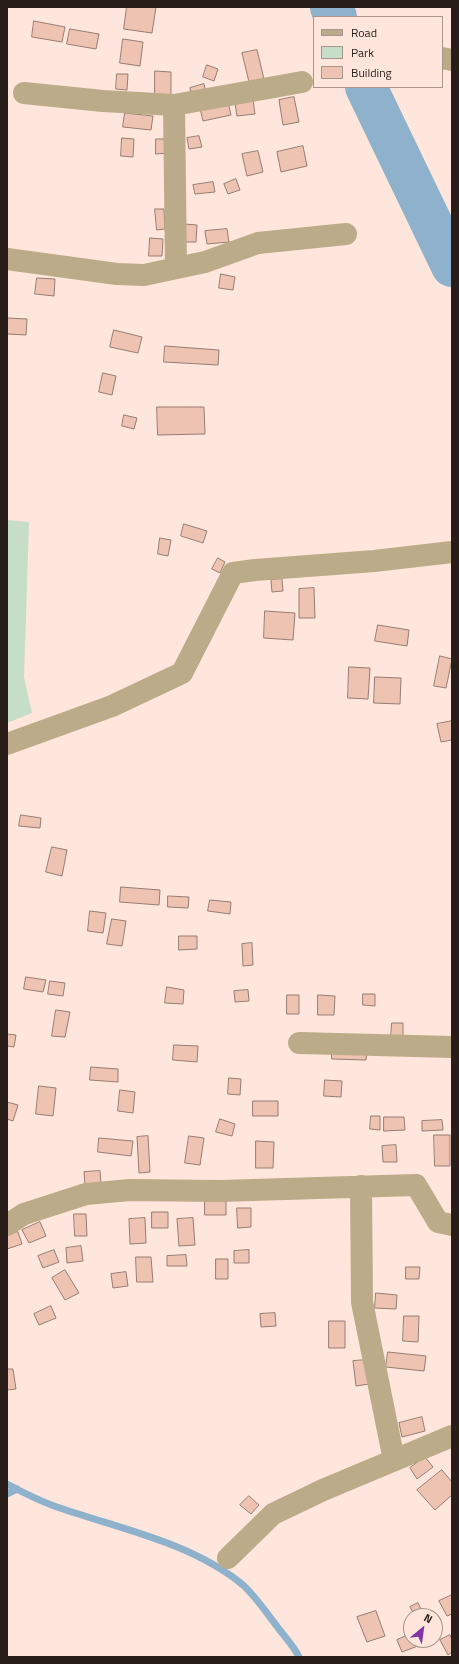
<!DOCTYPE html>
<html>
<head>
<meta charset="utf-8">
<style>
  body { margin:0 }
  #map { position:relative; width:459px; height:1664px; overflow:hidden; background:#fee6dc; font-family:"Titillium Web",sans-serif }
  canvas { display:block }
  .frame { position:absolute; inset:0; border:8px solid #281d19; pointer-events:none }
  .legend { position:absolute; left:313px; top:16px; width:130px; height:72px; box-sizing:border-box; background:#fee6dc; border:1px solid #a8968e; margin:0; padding:5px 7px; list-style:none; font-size:12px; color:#281d19 }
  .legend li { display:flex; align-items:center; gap:8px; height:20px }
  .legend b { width:20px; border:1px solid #a8968e }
  .north { position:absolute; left:403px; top:1608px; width:40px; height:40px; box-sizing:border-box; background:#fee6dc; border:1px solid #a8968e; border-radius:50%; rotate:29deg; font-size:11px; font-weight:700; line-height:16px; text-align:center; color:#281d19 }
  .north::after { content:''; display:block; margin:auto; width:14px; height:18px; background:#8235a6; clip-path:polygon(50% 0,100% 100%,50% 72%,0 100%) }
</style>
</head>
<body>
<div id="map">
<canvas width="459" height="1664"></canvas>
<div class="frame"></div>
<ul class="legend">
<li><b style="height:5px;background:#bcab88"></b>Road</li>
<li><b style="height:11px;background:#c6ddc7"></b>Park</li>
<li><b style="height:11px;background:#efc3b2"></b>Building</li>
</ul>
<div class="north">N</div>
</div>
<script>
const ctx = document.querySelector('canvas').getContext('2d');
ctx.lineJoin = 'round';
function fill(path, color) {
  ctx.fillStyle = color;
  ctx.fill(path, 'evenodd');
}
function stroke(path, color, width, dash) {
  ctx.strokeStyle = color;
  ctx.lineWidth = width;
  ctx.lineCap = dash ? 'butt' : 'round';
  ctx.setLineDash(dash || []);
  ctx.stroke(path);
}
fill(new Path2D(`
  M7,520L29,522L24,677L32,713L7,723Z`), '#c6ddc7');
stroke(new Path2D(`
  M7,1484C24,1493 41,1502 60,1508C121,1529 192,1543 243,1585C255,1596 266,1612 276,1625C283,1635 294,1646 299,1657
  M7,1494L17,1489`), '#8eb1cc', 7);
stroke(new Path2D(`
  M331,7L336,17
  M366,87L452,266`), '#8eb1cc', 42);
const building = new Path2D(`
  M127,7H156L152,33L124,29Z
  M34,21L65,27L62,42L32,37Z
  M70,29L99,34L96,49L67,44Z
  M123,39L143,42L140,66L120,63Z
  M257,50L264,79L249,82L242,53Z
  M207,65L218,69L214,81L203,77Z
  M155,71L171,72V99H155Z
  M117,74H128L127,90L116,89Z
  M204,84L206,93L192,98L190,88Z
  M294,97L299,122L283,125L279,100Z
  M253,100L255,114L237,116L235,103Z
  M228,102L231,115L203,121L200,108Z
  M125,113L153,116L151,130L123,127Z
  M199,136L202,147L189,149L187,138Z
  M122,138L134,139L133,157L121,156Z
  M156,139H169V153L156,154Z
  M303,146L307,166L281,172L277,152Z
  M258,151L263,172L247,176L242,154Z
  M236,179L240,190L228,194L224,184Z
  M213,182L215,192L195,194L193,185Z
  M155,209H164L165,229L157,230Z
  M185,224L197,225L196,242H184Z
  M227,229L229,242L207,244L205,231Z
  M150,238L163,239L162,256H149Z
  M221,274L235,277L233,290L219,288Z
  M37,278L55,279L54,296L35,294Z
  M7,318L27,319L26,335L7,334Z
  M114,330L142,337L138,353L110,347Z
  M165,346L219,350L218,365L164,362Z
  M103,373L116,376L112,395L99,392Z
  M157,407H204L205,434L158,435Z
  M124,415L137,418L134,429L122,426Z
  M184,524L207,531L203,543L181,536Z
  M160,538L171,540L168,556L158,554Z
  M218,558L225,562L220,573L212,569Z
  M282,579L283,591L272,592L271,580Z
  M314,588L315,618H299V589Z
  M265,611L295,613L293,640L264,638Z
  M378,625L409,630L407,646L375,641Z
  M440,656L452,659L446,688L434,686Z
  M349,667L370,668L368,699L348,698Z
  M375,677L401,678L400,704L374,703Z
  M452,721V740L441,742L437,724Z
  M21,815L41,818L40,828L19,826Z
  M52,847L67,850L62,876L46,872Z
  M121,887L160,890L159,905L120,902Z
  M168,896L189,897L188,908L168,907Z
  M210,900L231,902L230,914L208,911Z
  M90,911L106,913L103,933L88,931Z
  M112,919L126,921L122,946L107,944Z
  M179,936H197V949L179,950Z
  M252,943L253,965L243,966L242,944Z
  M26,977L46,980L43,992L24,989Z
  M50,981L65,983L63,996L48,994Z
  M167,987L184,990L183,1004L165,1003Z
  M248,990L249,1001L235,1002L234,991Z
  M363,994H375V1006L363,1005Z
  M287,995H299V1014H287Z
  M318,995L335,996L334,1015H318Z
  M56,1010L70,1012L65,1037L52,1036Z
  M392,1023H403V1039L391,1038Z
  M7,1034L16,1035L14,1047L7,1046Z
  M174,1045L198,1046L197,1062L173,1060Z
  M332,1046L367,1048L366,1060L332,1059Z
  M91,1067L118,1069V1082L90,1080Z
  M229,1078L241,1079L240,1095L228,1094Z
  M325,1080L342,1081L341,1097L324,1096Z
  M39,1086L56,1088L53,1116L36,1114Z
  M120,1090L135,1092L133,1113L118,1111Z
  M253,1101H278V1116H253Z
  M7,1102L18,1105L13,1121L7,1119Z
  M371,1116H380V1130L370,1129Z
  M384,1117H404L405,1130L384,1131Z
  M220,1119L235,1124L232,1136L216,1132Z
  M442,1120L443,1130L422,1131V1121Z
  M434,1135H450V1166H435Z
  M148,1136L150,1172L139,1173L137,1137Z
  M189,1136L204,1138L200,1165L185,1163Z
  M99,1138L133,1141L131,1156L98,1152Z
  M256,1141L274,1142L273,1168H256Z
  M396,1145L397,1162H383L382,1146Z
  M100,1171L101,1184L85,1185L84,1172Z
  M205,1200H226V1215H205Z
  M237,1208H251V1227L238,1228Z
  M152,1212H168V1228H152Z
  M74,1214H86L87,1236H75Z
  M145,1218L146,1243L130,1244L129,1219Z
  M193,1218L195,1245L179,1246L177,1219Z
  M40,1222L46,1236L29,1243L22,1230Z
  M18,1232L22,1244L7,1249V1235Z
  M81,1246L83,1261L67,1263L66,1248Z
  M54,1250L59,1262L43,1268L38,1256Z
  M249,1250V1263H234V1251Z
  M186,1255L187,1266H167V1256Z
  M136,1257H151L153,1282H137Z
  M216,1259H228V1279H216Z
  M406,1267H420L419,1279H406Z
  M65,1270L79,1293L65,1300L52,1278Z
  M126,1272L128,1286L113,1288L111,1274Z
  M376,1293L397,1295L396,1309L375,1308Z
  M51,1306L56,1318L39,1325L34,1314Z
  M275,1313L276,1326L261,1327L260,1314Z
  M404,1316H419L418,1342L403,1341Z
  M329,1321H345V1348H329Z
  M388,1352L426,1356L424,1371L386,1367Z
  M366,1360L369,1384L356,1386L353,1361Z
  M7,1369H13L16,1389L7,1390Z
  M422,1417L425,1431L402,1437L399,1423Z
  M425,1457L433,1467L417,1479L410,1468Z
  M442,1470L452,1482V1495L435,1510L417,1490Z
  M249,1496L259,1505L251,1514L240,1505Z
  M452,1595V1614L447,1616L439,1601Z
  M418,1603L423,1613L415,1616L410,1607Z
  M376,1611L385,1636L367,1642L357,1617Z
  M411,1634V1640H422L423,1644L402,1652L397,1640Z
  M450,1635L452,1639V1652L448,1655L440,1640Z`);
fill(building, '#efc3b2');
stroke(building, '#977c72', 1);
stroke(new Path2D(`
  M442,58L452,60
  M24,93L103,101L174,105L176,268
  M174,105L302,82
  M7,259L117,274L144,275L205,262L258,243L346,234
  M7,744L112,706L182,673L233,573L255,570L374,561L452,552
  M299,1043L452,1047
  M361,1186L362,1302L394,1460
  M7,1225L24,1214L86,1194L130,1190L220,1191L416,1185L438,1222L452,1225
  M228,1558L273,1514L323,1490L452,1436`), '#bcab88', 22);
</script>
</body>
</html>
